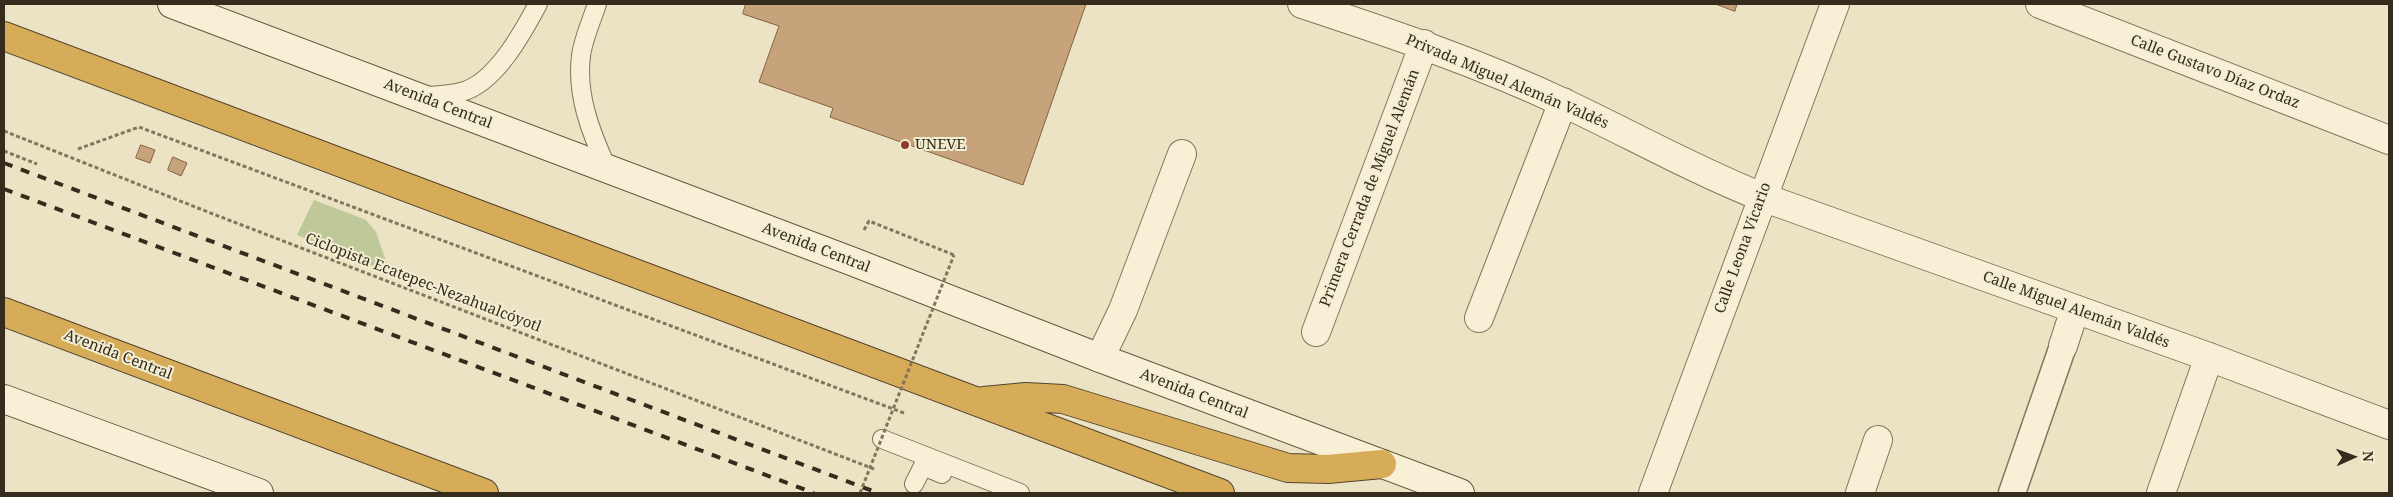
<!DOCTYPE html>
<html>
<head>
<meta charset="utf-8">
<style>
  body { margin:0 }
  #map { position:relative; width:2393px; height:497px; overflow:hidden; background:#ebe3c3; font-family:"Noto Serif",serif }
  canvas { display:block }
  .frame { position:absolute; inset:0; border:5px solid #352c1e; pointer-events:none }
  .north { position:absolute; left:2328px; top:432px; width:50px; height:50px; -webkit-text-stroke:4px #f3edd2; paint-order:stroke; rotate:88deg; font-size:14px; font-weight:700; line-height:20px; text-align:center; color:#352c1e }
  .north::after { content:''; display:block; margin:auto; width:18px; height:22px; background:#352c1e; clip-path:polygon(50% 0,100% 100%,50% 72%,0 100%) }
</style>
</head>
<body>
<div id="map">
<canvas width="2393" height="497"></canvas>
<div class="frame"></div>
<div class="north">N</div>
</div>
<script>
const ctx = document.querySelector('canvas').getContext('2d');
ctx.lineJoin = 'round';
function fill(path, color) {
  ctx.fillStyle = color;
  ctx.fill(path, 'evenodd');
}
function stroke(path, color, width, dash) {
  ctx.strokeStyle = color;
  ctx.lineWidth = width;
  ctx.lineCap = dash ? 'butt' : 'round';
  ctx.setLineDash(dash || []);
  ctx.stroke(path);
}
function label(font, color, halo, rows, align = 'center') {
  ctx.font = font + ' "Noto Serif",serif';
  ctx.lineWidth = 4;
  ctx.setLineDash([]);
  ctx.textBaseline = 'middle';
  ctx.strokeStyle = halo;
  ctx.fillStyle = color;
  for (const [text, x, y, turn = 0] of rows) {
    ctx.save();
    ctx.translate(x, y);
    ctx.rotate((+turn || 0) * Math.PI / 180);
    ctx.textAlign = isNaN(turn) ? turn : align;
    if (halo) ctx.strokeText(text, 0, 0);
    ctx.fillText(text, 0, 0);
    ctx.restore();
  }
}
fill(new Path2D(`
  M314,200L366,220L376,232L390,273L297,235Z`), '#bec898');
const building = new Path2D(`
  M746,4H1086L1023,185L830,117L833,108L759,82L779,26L743,14Z
  M1716,4H1737L1735,11Z
  M141,145L155,150L150,163L136,158Z
  M173,157L187,163L181,176L168,170Z`);
fill(building, '#c7a37b');
stroke(building, '#826242', 1);
const service = new Path2D(`
  M597,4C592,20 583,39 581,56C576,95 591,133 607,168
  M427,96C438,95 450,95 461,92C495,84 523,32 538,4
  M882,439L1020,493
  M914,484L923,466L942,474`);
const pedestrian = new Path2D(`
  M2012,493L2063,346`);
const minor = new Path2D(`
  M1302,4C1390,33 1479,63 1564,103C1630,134 1694,170 1762,197L2209,357L2389,425
  M2040,4L2389,140
  M1479,318L1563,102
  M1316,332L1424,44
  M2063,346L2075,309
  M1100,358L1123,310L1182,154
  M1653,493L1835,4
  M1860,493L1878,440
  M2161,493L2209,357`);
const secondary = new Path2D(`
  M172,4L851,261L1100,358L1460,493
  M4,399L259,493`);
const motorway = new Path2D(`
  M4,36L1220,493
  M4,312L484,493
  M984,401L1026,397L1063,399L1288,468L1328,469L1382,464`);
stroke(service, '#84755b', 20);
stroke(pedestrian, '#84755b', 29);
stroke(minor, '#84755b', 30);
stroke(secondary, '#66563e', 30);
stroke(motorway, '#52432f', 30);
stroke(new Path2D(`
  M4,131L208,212L874,469
  M78,149L139,127L904,413
  M4,151L37,164
  M864,230L869,221L954,255`), '#84755b', 3, [4, 2.5]);
stroke(service, '#f7f0d6', 18);
stroke(pedestrian, '#f7f0d6', 26);
stroke(minor, '#f7f0d6', 28);
stroke(secondary, '#f7f0d6', 28);
stroke(motorway, '#d6ac58', 28);
stroke(new Path2D(`
  M4,163L878,493
  M4,189L814,493`), '#352c1e', 4, [9, 9]);
stroke(new Path2D(`
  M860,493L954,255`), '#84755b', 3, [4, 2.5]);
for (const [x, y, r, color] of [
  [905,145,5,"#90382f"]
]) {
  const dot = new Path2D();
  dot.arc(x, y, r, 0, 2 * Math.PI);
  ctx.fillStyle = color;
  ctx.fill(dot);
  stroke(dot, '#f3edd2', 2);
}
label('15px', '#352c1e', '#f3edd2', [
  ["Calle Gustavo Díaz Ordaz",2215,72,21],
  ["Privada Miguel Alemán Valdés",1507,82,23],
  ["Avenida Central",438,104,21],
  ["Primera Cerrada de Miguel Alemán",1370,188,-69],
  ["Avenida Central",816,248,21],
  ["Calle Leona Vicario",1743,248,-70],
  ["Ciclopista Ecatepec-Nezahualcóyotl",423,283,21],
  ["Calle Miguel Alemán Valdés",2076,310,20],
  ["Avenida Central",118,355,21],
  ["Avenida Central",1194,394,21]
]);
label('15px', '#352c1e', '#f3edd2', [
  ["UNEVE",915,145]
], 'left');
</script>
</body>
</html>
